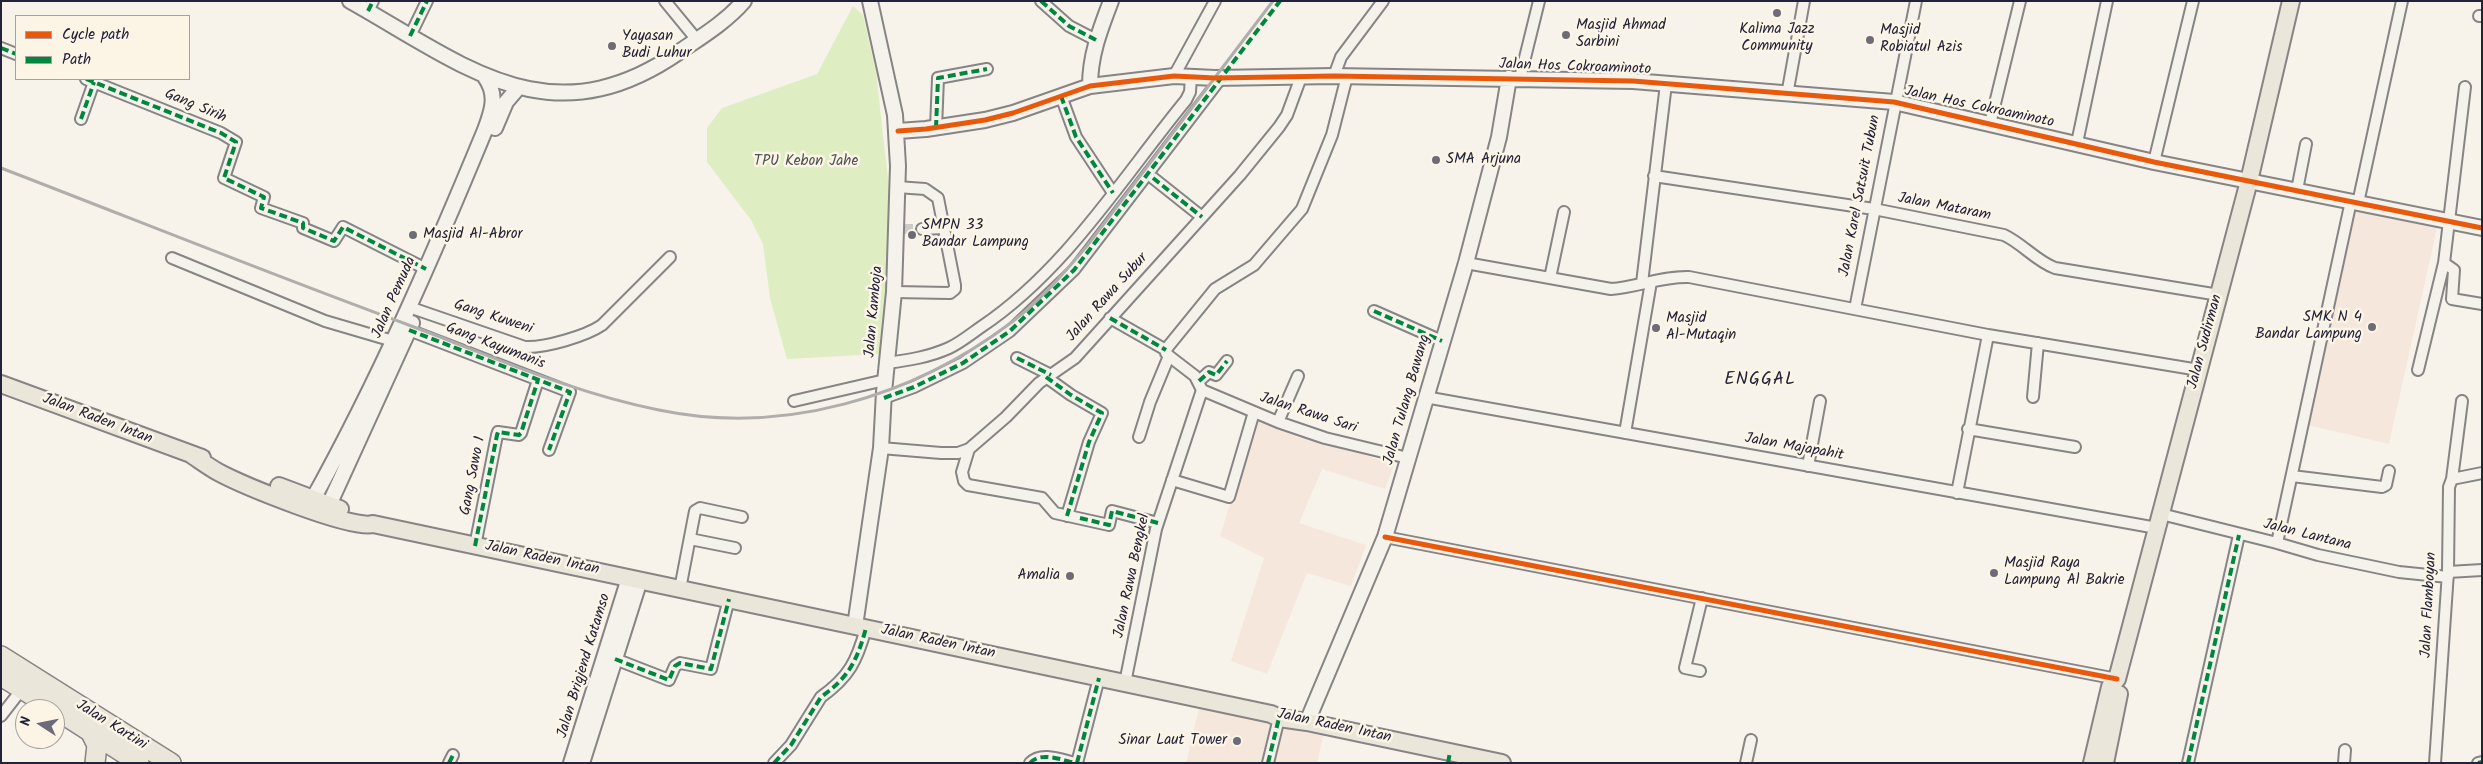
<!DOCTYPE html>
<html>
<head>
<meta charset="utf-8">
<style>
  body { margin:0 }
  #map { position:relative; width:2483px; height:764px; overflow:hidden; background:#f7f3ea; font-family:Kalam,sans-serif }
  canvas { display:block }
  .frame { position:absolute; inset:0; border:2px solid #22223b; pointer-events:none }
  .legend { position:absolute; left:15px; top:15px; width:175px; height:65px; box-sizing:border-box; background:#fcf5e5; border:1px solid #a5a1a1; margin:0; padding:6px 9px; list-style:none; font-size:15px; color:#22223b }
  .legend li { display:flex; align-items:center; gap:10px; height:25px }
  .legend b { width:25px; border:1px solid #a5a1a1 }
  .north { position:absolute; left:15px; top:699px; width:50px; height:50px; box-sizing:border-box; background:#fcf5e5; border:1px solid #a5a1a1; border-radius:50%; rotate:281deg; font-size:14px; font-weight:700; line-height:20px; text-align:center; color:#22223b }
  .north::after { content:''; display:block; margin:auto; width:18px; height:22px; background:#6d6b78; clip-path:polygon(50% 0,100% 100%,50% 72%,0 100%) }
</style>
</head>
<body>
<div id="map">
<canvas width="2483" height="764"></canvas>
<div class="frame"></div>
<ul class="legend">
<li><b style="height:6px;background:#e8590c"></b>Cycle path</li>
<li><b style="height:6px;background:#00873e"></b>Path</li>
</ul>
<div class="north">N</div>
</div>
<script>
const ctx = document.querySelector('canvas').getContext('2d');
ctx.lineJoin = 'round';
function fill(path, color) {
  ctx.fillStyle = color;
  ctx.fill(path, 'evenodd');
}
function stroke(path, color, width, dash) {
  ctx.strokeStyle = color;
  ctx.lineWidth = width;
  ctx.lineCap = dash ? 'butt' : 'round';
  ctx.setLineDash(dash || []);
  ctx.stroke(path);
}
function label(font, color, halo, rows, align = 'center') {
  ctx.font = font + ' Kalam,sans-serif';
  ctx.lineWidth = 5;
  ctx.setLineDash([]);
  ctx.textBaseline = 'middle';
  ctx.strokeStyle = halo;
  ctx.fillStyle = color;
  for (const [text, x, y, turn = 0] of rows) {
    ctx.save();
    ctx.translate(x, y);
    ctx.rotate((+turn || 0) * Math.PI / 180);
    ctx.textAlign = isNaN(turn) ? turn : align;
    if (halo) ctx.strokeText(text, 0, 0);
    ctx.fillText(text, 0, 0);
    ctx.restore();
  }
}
fill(new Path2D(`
  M2355,211L2437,228L2389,444L2308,425Z
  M1257,418L1394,465L1385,489L1322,469L1299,523L1366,545L1351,586L1307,573L1267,674L1231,661L1264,558L1220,536Z
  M1200,704L1324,732L1317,763H1186Z`), '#f5e7dc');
fill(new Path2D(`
  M853,6L863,15L876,72L892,215L880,354L787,359L770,298L763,244L751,220L707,162V128L722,108L817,74Z`), '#deeec2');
stroke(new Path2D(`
  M903,229H922`), '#ccc9c7', 10, [10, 5]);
const street = new Path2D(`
  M665,1L697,40
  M1041,1L1069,26L1096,40
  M368,11L373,1
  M2479,16H2482
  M410,36L427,1
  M1,48L16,54
  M1174,76L1215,1
  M1334,76L1341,57L1383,1
  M1520,78L1539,1
  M86,79L221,133L236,142L224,178L264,197L261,208L303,223V228L334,241L343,227L426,269
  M2465,87L2444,263L2454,270L2452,299L2482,304
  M1787,95L1804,1
  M1061,96L1076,137L1113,193
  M81,119L94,82
  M1990,124L2020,1
  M936,128L938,78L987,69
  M2077,143L2107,1
  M2154,162L2193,1
  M1654,176L1874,209L2004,235C2023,244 2036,261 2055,268L2219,295
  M1153,178L1202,217
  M2297,190L2306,144
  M2358,203L2402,1
  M922,229L944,228
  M172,258L325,321L393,341
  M1466,263L1611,289C1638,287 1662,276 1689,277L1988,335L2199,370
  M1550,278L1564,212
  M1642,283L1666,84
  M894,292L950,293L955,289V285L938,198L925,189L897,187
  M409,307L525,347C545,348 586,336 602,325L670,257
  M1855,309L1916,1
  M1374,311L1442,341
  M1110,318L1166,350
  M409,330L570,392L549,450
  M1017,358L1051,375
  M887,363C909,360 929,357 949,348C960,343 971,334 981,327C1066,270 1122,178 1186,100L1190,92L1191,77
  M2418,370L2444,263
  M1046,377L1071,395L1102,413L1089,442L1067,516
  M1199,381L1209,372L1216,375L1227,361
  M1202,390L1195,376L1169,356L1166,353L1167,348L1215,289L1254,265L1302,209L1332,135L1347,76
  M1202,390L1278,422L1325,438L1408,458
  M1425,397L2157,528
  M2033,397L2038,343
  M884,398L914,387L963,363L1010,331L1074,270L1221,78
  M794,401L885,380
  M1278,422L1298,376
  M1968,429L2075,447
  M1625,433L1651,282
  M1139,437L1150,402L1169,356
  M881,448L941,453H958L969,449L1006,417L1039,383L1075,358L1240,175L1279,127L1287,115L1301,77
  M969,449L962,472L964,481L968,485L1042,498L1055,513L1109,525L1112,511L1158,523
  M1808,466L1820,401
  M2292,476L2382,487L2386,485L2389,471
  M2452,479L2462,401
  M1172,480L1229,497L1254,412
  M1957,493L1988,335
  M2161,514L2277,543L2318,555L2399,572L2448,577
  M1385,537L2117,679
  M690,539L735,548
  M2277,543L2351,201
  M475,546L497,435L498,432L519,435L521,433L538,380
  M2448,572L2482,570
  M680,589L695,511L700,508L742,517
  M615,659L669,680L675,666L680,663L711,669L729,599
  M1700,671L1685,668L1702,598
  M1125,683L1156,529L1202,390
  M1,716L22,689
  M449,763L453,755
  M774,763L791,745L821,697C849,677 857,661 866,628
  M1030,763C1041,751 1062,760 1075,763
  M1077,763L1099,678
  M1268,763L1279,718
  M1746,763L1751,740
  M2188,763L2239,535
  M2344,763L2345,750
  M2435,763L2448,572L2449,487L2452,479L2482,473
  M2478,763L2482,762`);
const secondary = new Path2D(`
  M350,1C464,65 550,141 679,52C701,37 726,22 744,1
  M1090,86C1090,55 1100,30 1111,1
  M495,128L506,102L518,88
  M898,131L926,129L985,120L1013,113L1090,86L1174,76L1215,78L1334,76L1633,81L1894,102L2154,162L2482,228
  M313,499C379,380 433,256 485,130C492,111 498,95 485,77
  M329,505L412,323
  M855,626L881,448L884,392L894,292L898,166L895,115L870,1
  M1307,722L1385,537L1466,263L1499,137L1509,78
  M571,763L629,578
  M582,763L640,580`);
const primary = new Path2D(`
  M1,384L202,458
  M192,455C201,461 209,467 218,472C242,485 351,530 373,524L1271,714L1279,718L1307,722L1502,763
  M279,486L340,509
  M2092,763L2110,687L2117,679L2249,181L2291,1
  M2105,763L2119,694`);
const highway = new Path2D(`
  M1,656L171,763
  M1,676L54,709
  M55,709L139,763
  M90,731L97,745L95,763`);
stroke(street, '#868485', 14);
stroke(secondary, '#868485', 18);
stroke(primary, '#868485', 20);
stroke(highway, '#868485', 22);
stroke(street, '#f5f2ec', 10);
stroke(secondary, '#f5f2ec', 14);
stroke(primary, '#ebe6da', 16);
stroke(highway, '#ebe6da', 19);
stroke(new Path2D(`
  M1,168C136,220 270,274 406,324C489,355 572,393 659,410C783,436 913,397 1012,322C1041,300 1064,273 1087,246L1273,1`), '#b0aead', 3);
stroke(new Path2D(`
  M1041,1L1069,26L1096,40
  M368,11L373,1
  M410,36L427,1
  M1,48L16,54
  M86,79L221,133L236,142L224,178L264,197L261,208L303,223V228L334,241L343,227L426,269
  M1061,96L1076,137L1113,193
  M81,119L94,82
  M936,128L938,78L987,69
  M1153,178L1202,217
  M1374,311L1442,341
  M1110,318L1166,350
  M409,330L570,392L549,450
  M1017,358L1051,375
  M1046,377L1071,395L1102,413L1089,442L1067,516
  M1199,381L1209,372L1216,375L1227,361
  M884,398L914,387L963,363L1010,331L1074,270L1280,1
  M1080,518L1109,525L1112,511L1158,523
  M475,546L497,435L498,432L519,435L521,433L538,380
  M615,659L669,680L675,666L680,663L711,669L729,599
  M449,763L453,755
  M774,763L791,745L821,697C849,677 857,661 866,628
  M1030,763C1041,751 1062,760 1075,763
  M1077,763L1099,678
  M1268,763L1279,718
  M1448,763L1450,752
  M2188,763L2239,535
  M2478,763L2482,762`), '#00873e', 4, [8, 4]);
stroke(new Path2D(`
  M898,131L926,129L985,120L1013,113L1090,86L1174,76L1215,78L1334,76L1633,81L1894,102L2154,162L2482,228
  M1385,537L2117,679`), '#e8590c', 5);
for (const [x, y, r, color] of [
  [1777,13,5,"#6d6b78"],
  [1566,35,5,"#6d6b78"],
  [1870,40,5,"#6d6b78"],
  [612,46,5,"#6d6b78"],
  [1436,160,5,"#6d6b78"],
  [413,235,5,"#6d6b78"],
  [912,235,5,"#6d6b78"],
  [2372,327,5,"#6d6b78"],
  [1656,328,5,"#6d6b78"],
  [1994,573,5,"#6d6b78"],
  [1070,576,5,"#6d6b78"],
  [1237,741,5,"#6d6b78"]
]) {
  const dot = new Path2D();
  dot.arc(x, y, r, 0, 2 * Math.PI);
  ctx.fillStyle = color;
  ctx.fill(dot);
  stroke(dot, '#fcf5e5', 2);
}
label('15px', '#22223b', '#fcf5e5', [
  ["Masjid Ahmad",1576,26],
  ["Sarbini",1576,43],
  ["Kalima Jazz",1777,30,"center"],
  ["Community",1777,47,"center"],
  ["Masjid",1880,31],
  ["Robiatul Azis",1880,48],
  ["Yayasan",622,37],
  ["Budi Luhur",622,54],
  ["SMA Arjuna",1446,160],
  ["SMPN 33",922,226],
  ["Bandar Lampung",922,243],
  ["Masjid Al-Abror",423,235],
  ["SMK N 4",2362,318,"right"],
  ["Bandar Lampung",2362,335,"right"],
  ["Masjid",1666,319],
  ["Al-Mutaqin",1666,336],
  ["Masjid Raya",2004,564],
  ["Lampung Al Bakrie",2004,581],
  ["Amalia",1060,576,"right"],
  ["Sinar Laut Tower",1227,741,"right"]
], 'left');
label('15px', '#22223b', '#fcf5e5', [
  ["Jalan Hos Cokroaminoto",1575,68,2],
  ["Gang Sirih",195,107,23],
  ["Jalan Hos Cokroaminoto",1979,108,12],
  ["Jalan Karel Satsuit Tubun",1861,196,-79],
  ["Jalan Mataram",1944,208,11],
  ["Jalan Pemuda",395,298,-66],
  ["Jalan Rawa Subur",1108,298,-48],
  ["Jalan Kamboja",875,312,-85],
  ["Gang Kuweni",493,318,18],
  ["Jalan Sudirman",2206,342,-75],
  ["Gang Kayumanis",495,347,21],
  ["Jalan Tulang Bawang",1408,400,-74],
  ["Jalan Rawa Sari",1308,414,18],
  ["Jalan Raden Intan",97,420,21],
  ["Jalan Majapahit",1794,448,10],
  ["Gang Sawo 1",474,476,-79],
  ["Jalan Lantana",2307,536,14],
  ["Jalan Raden Intan",542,559,12],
  ["Jalan Rawa Bengkel",1133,576,-78],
  ["Jalan Flamboyan",2430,605,-87],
  ["Jalan Raden Intan",938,643,12],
  ["Jalan Brigjend Katamso",585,666,-73],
  ["Jalan Kartini",111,726,32],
  ["Jalan Raden Intan",1334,727,12]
]);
label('15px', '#4c5454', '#fcf5e5', [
  ["TPU Kebon Jahe",806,162]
]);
ctx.letterSpacing = '1px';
label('18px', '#22223b', '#fcf5e5', [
  ["ENGGAL",1760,381]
]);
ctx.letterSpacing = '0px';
</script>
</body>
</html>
